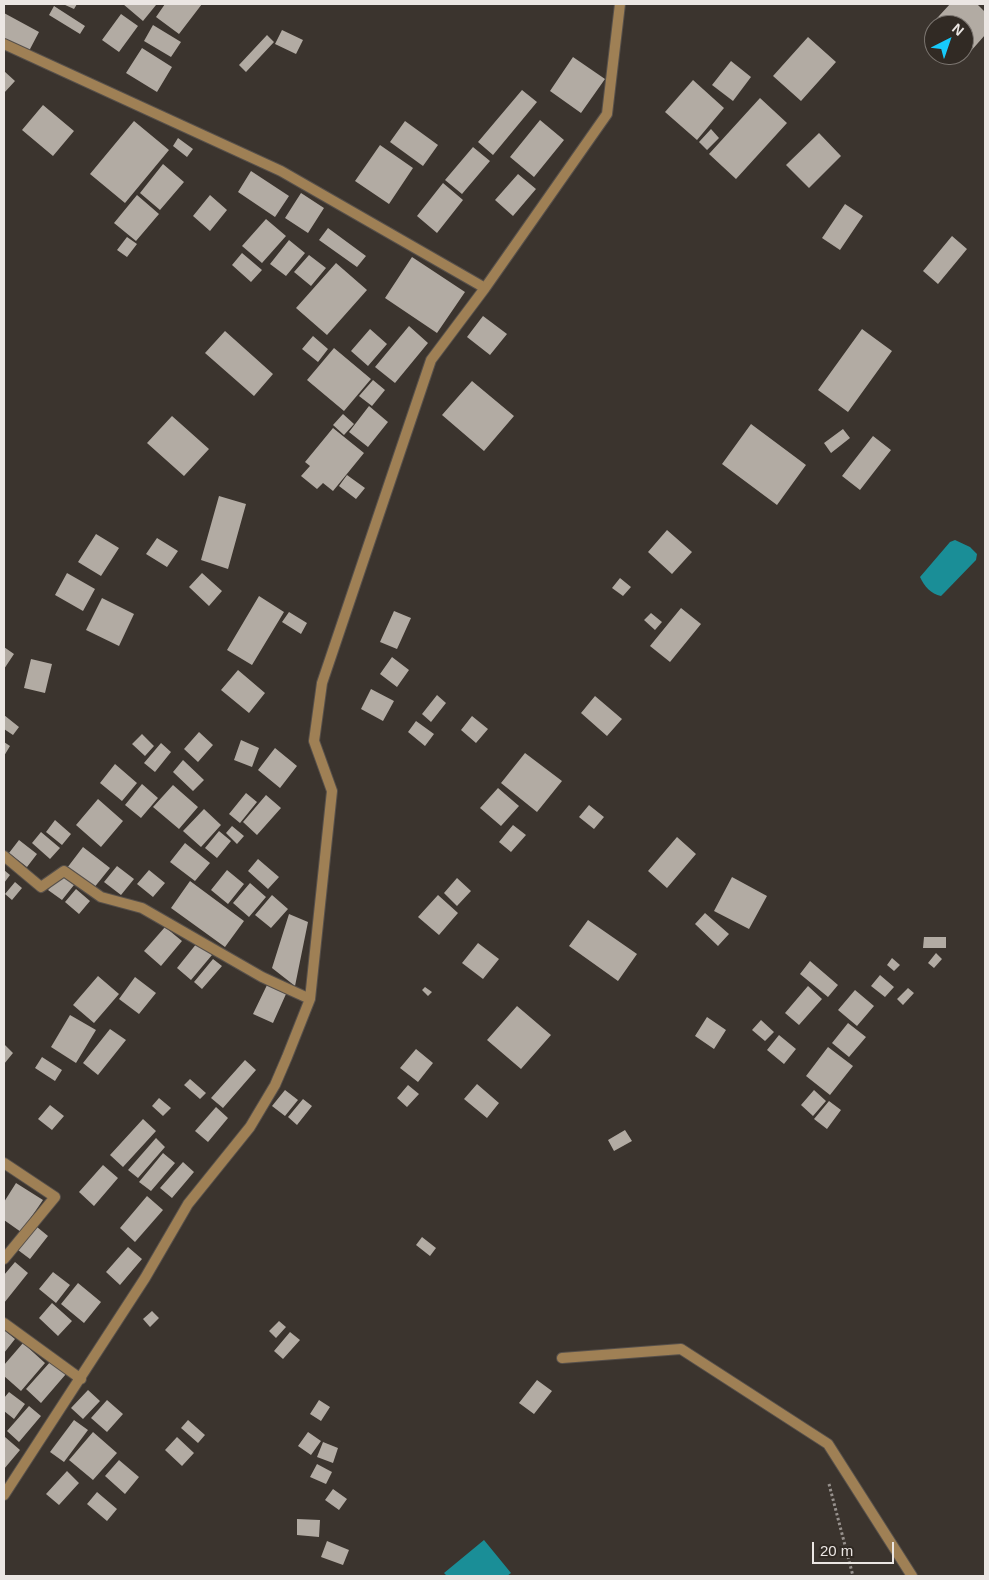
<!DOCTYPE html>
<html>
<head>
<meta charset="utf-8">
<style>
  body { margin:0 }
  #map { position:relative; width:989px; height:1580px; overflow:hidden; background:#3b342e; font-family:Arial,sans-serif }
  canvas { display:block }
  .frame { position:absolute; inset:0; border:5px solid #ebe6e3; pointer-events:none }
  .north { position:absolute; left:924px; top:15px; width:50px; height:50px; box-sizing:border-box; background:#312a24; border:1px solid #7b7570; border-radius:50%; rotate:41deg; font-size:14px; font-weight:700; line-height:20px; text-align:center; color:#ebe6e3 }
  .north::after { content:''; display:block; margin:auto; width:18px; height:22px; background:#17cafb; clip-path:polygon(50% 0,100% 100%,50% 72%,0 100%) }
  .scale { position:absolute; left:812px; top:1542px; width:82px; height:22px; box-sizing:border-box; border:2px solid #ebe6e3; border-top:0; padding-left:6px; font-size:15px; line-height:18px; white-space:nowrap; color:#ebe6e3; -webkit-text-stroke:4px #312a24; paint-order:stroke }
</style>
</head>
<body>
<div id="map">
<canvas width="989" height="1580"></canvas>
<div class="frame"></div>
<div class="north">N</div>
<div class="scale">20 m</div>
</div>
<script>
const ctx = document.querySelector('canvas').getContext('2d');
ctx.lineJoin = 'round';
function fill(path, color) {
  ctx.fillStyle = color;
  ctx.fill(path, 'evenodd');
}
function stroke(path, color, width, dash) {
  ctx.strokeStyle = color;
  ctx.lineWidth = width;
  ctx.lineCap = dash ? 'butt' : 'round';
  ctx.setLineDash(dash || []);
  ctx.stroke(path);
}
fill(new Path2D(`
  M955,540L970,547L977,554L976,560L945,592L941,596C931,594 924,586 920,577L950,542Z
  M484,1540L511,1573L507,1576H447L444,1573Z`), '#1a8e97');
fill(new Path2D(`
  M63,4H77L74,9Z
  M123,4H154L156,5L143,21Z
  M165,4H202L179,34L156,17Z
  M950,4H977L985,12V35L963,60L957,55H964V25H934V33L928,28Z
  M54,6L85,26L80,34L49,15Z
  M4,13L39,32L29,51L4,38Z
  M121,14L138,26L119,52L102,40Z
  M153,25L181,42L171,57L144,41Z
  M282,30L303,40L296,54L275,44Z
  M267,35L274,42L246,72L239,65Z
  M808,37L836,62L801,101L773,76Z
  M142,48L172,67L157,92L126,73Z
  M573,57L605,79L581,113L550,91Z
  M731,61L751,77L733,101L712,85Z
  M4,71L15,81L4,93Z
  M693,80L724,108L697,140L665,112Z
  M522,90L537,102L493,155L478,142Z
  M760,98L787,123L736,179L709,154Z
  M43,105L74,131L53,156L22,130Z
  M540,120L564,140L534,177L510,157Z
  M134,121L169,150L125,203L90,174Z
  M405,121L438,145L423,166L390,142Z
  M711,129L719,138L707,150L699,142Z
  M819,133L841,156L809,188L786,165Z
  M178,138L193,149L187,157L173,146Z
  M380,145L413,168L389,204L355,181Z
  M473,147L490,161L462,194L445,180Z
  M163,164L184,182L160,210L140,193Z
  M251,171L289,196L275,217L238,192Z
  M518,174L536,189L513,216L495,200Z
  M443,183L463,200L437,233L417,216Z
  M301,193L324,208L308,233L285,218Z
  M137,195L159,214L136,241L114,223Z
  M210,195L227,210L210,231L193,216Z
  M845,204L863,216L840,250L822,238Z
  M266,219L286,236L262,263L242,246Z
  M328,228L366,256L357,267L319,240Z
  M952,236L967,249L938,284L923,271Z
  M127,237L137,244L127,257L117,250Z
  M289,240L305,253L286,276L270,264Z
  M242,253L262,270L251,282L232,265Z
  M309,255L326,268L311,286L294,272Z
  M412,257L465,292L437,333L385,298Z
  M336,263L367,290L327,335L296,308Z
  M483,316L507,334L490,355L467,337Z
  M409,326L428,343L395,383L375,367Z
  M370,329L387,344L368,366L351,351Z
  M862,329L892,351L848,412L818,390Z
  M225,331L273,374L254,396L205,353Z
  M313,336L328,349L318,362L302,349Z
  M334,348L371,379L344,411L307,380Z
  M373,380L385,390L372,406L359,396Z
  M472,381L514,416L484,451L442,415Z
  M369,406L388,422L368,447L349,432Z
  M343,414L354,424L344,435L333,425Z
  M172,416L209,449L184,476L147,443Z
  M751,424L806,465L777,505L722,464Z
  M333,428L364,453L333,491L323,483L317,489L301,476L310,466L305,462Z
  M843,429L850,438L831,453L824,443Z
  M873,436L891,450L860,490L842,476Z
  M347,475L365,488L356,499L339,486Z
  M219,496L246,504L228,569L201,560Z
  M667,530L692,552L672,574L648,552Z
  M96,534L119,548L101,576L78,562Z
  M157,538L178,551L167,567L146,554Z
  M67,573L95,589L83,611L55,595Z
  M202,573L222,591L209,606L189,587Z
  M620,578L631,587L623,596L612,588Z
  M259,596L284,612L252,665L227,650Z
  M102,598L134,614L119,646L86,630Z
  M681,608L701,624L670,662L650,646Z
  M394,611L411,618L397,649L380,642Z
  M289,612L307,623L301,634L282,622Z
  M651,613L662,622L655,630L644,620Z
  M4,647L14,654L4,669Z
  M392,657L409,670L397,687L380,674Z
  M31,659L52,664L45,693L24,688Z
  M238,670L265,693L249,713L221,690Z
  M371,689L394,701L383,721L361,709Z
  M437,695L446,703L431,722L422,714Z
  M595,696L622,719L607,736L581,713Z
  M4,715L19,727L13,735L4,729Z
  M472,716L488,729L476,743L461,730Z
  M416,721L434,734L425,746L408,732Z
  M199,732L213,745L198,762L184,749Z
  M142,734L154,746L145,756L132,744Z
  M241,740L259,748L252,767L234,760Z
  M4,742L10,746L4,756Z
  M161,743L171,752L155,772L144,763Z
  M275,748L297,766L280,788L258,770Z
  M525,753L562,781L537,812L501,783Z
  M183,760L204,780L193,791L173,772Z
  M115,764L137,783L122,801L100,783Z
  M142,784L158,798L141,818L125,805Z
  M173,785L198,807L179,829L153,807Z
  M498,788L519,806L501,826L480,808Z
  M246,793L257,802L240,823L229,814Z
  M266,795L281,808L257,835L243,822Z
  M98,799L123,821L101,847L76,825Z
  M589,805L604,817L594,829L579,817Z
  M204,809L221,825L201,847L183,831Z
  M55,820L71,834L62,845L46,832Z
  M513,825L526,835L511,852L499,842Z
  M232,826L244,836L237,844L226,833Z
  M219,831L231,841L217,858L205,848Z
  M41,832L60,848L50,859L32,843Z
  M677,837L696,854L667,888L648,871Z
  M19,840L37,854L27,867L9,853Z
  M185,843L210,863L195,881L170,862Z
  M83,847L110,868L93,889L67,868Z
  M258,859L279,877L268,889L248,871Z
  M117,866L134,879L121,895L104,882Z
  M4,870L10,875L4,883Z
  M149,870L165,883L153,897L137,884Z
  M227,870L244,884L228,904L211,890Z
  M61,875L74,885L62,900L48,890Z
  M732,877L767,896L749,929L714,911Z
  M457,878L471,891L457,906L444,893Z
  M190,881L244,921L225,947L171,908Z
  M15,882L22,888L12,900L5,894Z
  M250,883L266,897L249,917L233,903Z
  M76,889L90,901L79,914L65,902Z
  M272,895L288,909L271,928L255,915Z
  M438,895L458,913L439,935L418,917Z
  M705,913L729,934L718,946L695,924Z
  M289,914L308,922L295,986L272,968Z
  M588,920L637,954L618,981L569,946Z
  M165,927L182,941L161,966L144,951Z
  M924,937H946V948H923Z
  M197,943L212,955L191,980L177,968Z
  M478,943L499,959L483,979L462,963Z
  M936,953L942,959L934,968L928,963Z
  M892,958L900,965L894,971L887,965Z
  M213,959L222,966L202,989L194,982Z
  M810,961L838,985L828,997L800,974Z
  M880,975L894,987L885,997L871,986Z
  M98,976L119,994L94,1023L73,1005Z
  M135,977L156,993L139,1014L119,999Z
  M267,985L286,994L273,1023L253,1014Z
  M808,986L822,999L799,1025L785,1013Z
  M425,987L432,992L428,996L422,990Z
  M908,988L914,993L903,1005L897,999Z
  M855,990L874,1006L857,1026L838,1010Z
  M517,1006L551,1035L521,1069L487,1040Z
  M70,1015L96,1030L76,1063L51,1047Z
  M707,1017L726,1030L714,1049L695,1036Z
  M761,1020L774,1032L765,1041L752,1030Z
  M848,1023L866,1037L849,1057L832,1043Z
  M110,1029L126,1040L98,1075L83,1063Z
  M779,1035L796,1049L784,1064L767,1050Z
  M4,1044L13,1053L4,1064Z
  M828,1047L853,1066L830,1095L806,1076Z
  M416,1049L433,1063L418,1082L400,1068Z
  M42,1057L62,1070L55,1081L35,1068Z
  M245,1060L256,1070L223,1108L211,1098Z
  M190,1079L206,1093L200,1099L184,1085Z
  M477,1084L499,1103L487,1118L464,1099Z
  M408,1085L419,1094L407,1107L397,1098Z
  M285,1090L298,1100L285,1116L272,1106Z
  M814,1090L826,1101L813,1116L801,1105Z
  M159,1098L171,1108L163,1116L152,1106Z
  M303,1099L312,1106L297,1125L288,1117Z
  M829,1101L841,1110L827,1129L814,1119Z
  M50,1105L64,1116L52,1130L38,1119Z
  M216,1107L228,1118L208,1142L195,1131Z
  M143,1119L156,1131L123,1167L110,1155Z
  M625,1130L632,1141L614,1151L608,1140Z
  M156,1138L165,1147L138,1178L128,1170Z
  M163,1153L175,1163L151,1191L139,1182Z
  M183,1162L194,1172L172,1198L160,1188Z
  M103,1165L118,1178L94,1206L79,1192Z
  M16,1183L43,1200L21,1232L4,1220V1202Z
  M147,1196L163,1210L135,1242L120,1228Z
  M37,1227L48,1236L30,1259L18,1250Z
  M422,1237L436,1248L430,1256L416,1245Z
  M128,1247L142,1259L120,1285L106,1272Z
  M15,1262L28,1273L4,1303V1275Z
  M53,1272L70,1285L56,1303L39,1289Z
  M78,1283L101,1302L84,1323L61,1304Z
  M52,1303L72,1321L58,1336L39,1318Z
  M152,1311L159,1318L150,1327L143,1319Z
  M279,1321L286,1327L276,1338L269,1331Z
  M4,1330L15,1339L4,1353Z
  M290,1332L300,1340L283,1359L274,1351Z
  M23,1343L45,1363L21,1391L4,1376V1365Z
  M51,1361L66,1374L41,1403L26,1389Z
  M537,1380L552,1391L534,1414L519,1403Z
  M88,1390L100,1401L83,1419L71,1408Z
  M9,1392L25,1404L14,1419L4,1411V1398Z
  M107,1400L123,1414L107,1432L91,1418Z
  M319,1400L330,1407L321,1421L310,1414Z
  M29,1406L41,1416L19,1442L7,1431Z
  M74,1420L88,1430L64,1462L50,1452Z
  M188,1420L205,1435L198,1443L181,1428Z
  M93,1432L117,1453L93,1480L69,1460Z
  M308,1432L321,1441L311,1455L298,1446Z
  M5,1437L20,1450L4,1469V1438Z
  M177,1437L194,1453L182,1466L165,1450Z
  M323,1442L338,1448L333,1463L317,1457Z
  M119,1460L139,1477L125,1494L105,1476Z
  M317,1464L332,1472L326,1484L310,1477Z
  M67,1471L79,1483L59,1505L46,1494Z
  M333,1489L347,1499L339,1510L325,1500Z
  M97,1492L117,1509L107,1521L87,1504Z
  M297,1519L320,1520L319,1537L297,1535Z
  M327,1541L349,1550L343,1565L321,1557Z`), '#b2aba3');
const street = new Path2D(`
  M4,44L281,171L485,288
  M4,856L41,887L64,871L101,897L142,908L262,977L310,999
  M4,1163L55,1197L4,1259
  M4,1323L81,1379
  M562,1358L681,1349L828,1444L912,1576
  M4,1495L145,1278L188,1204L250,1127L275,1085L287,1057L310,999L332,791L314,741L322,683L431,360L485,288L607,114L620,4`);
stroke(street, '#57504b', 12);
stroke(new Path2D(`
  M829,1484L853,1576`), '#97918d', 3, [2.5, 2.5]);
stroke(street, '#9f8055', 10);
</script>
</body>
</html>
